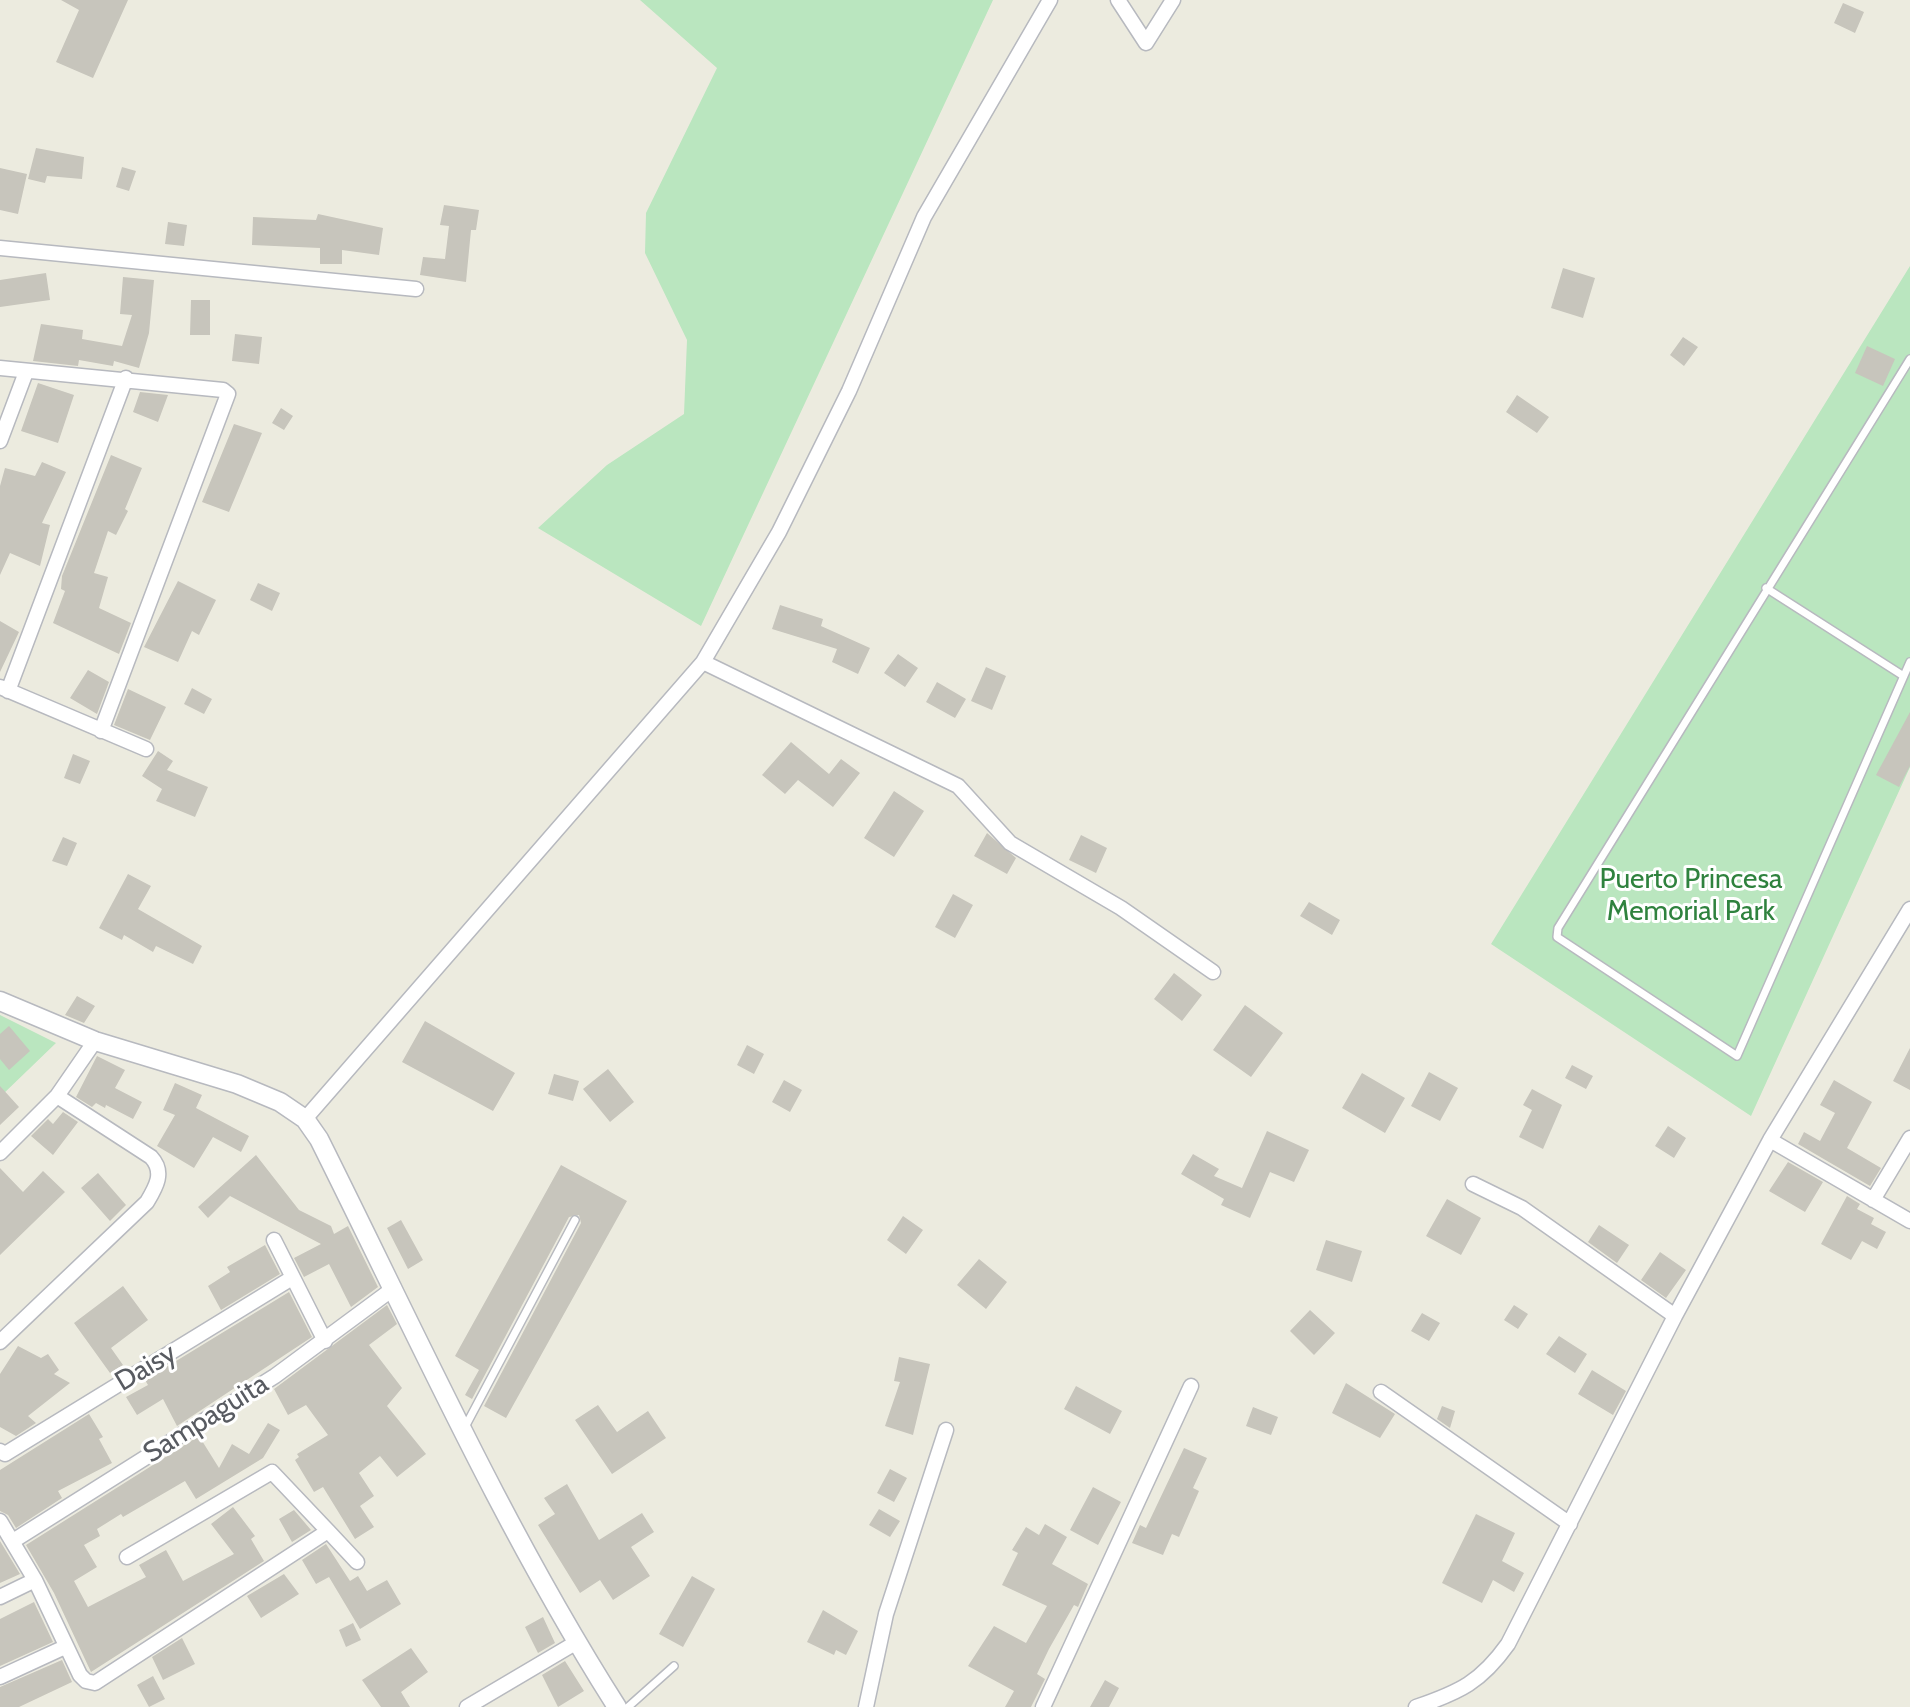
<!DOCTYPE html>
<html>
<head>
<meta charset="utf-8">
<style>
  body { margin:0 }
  canvas { display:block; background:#ecebdf }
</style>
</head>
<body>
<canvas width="1910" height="1707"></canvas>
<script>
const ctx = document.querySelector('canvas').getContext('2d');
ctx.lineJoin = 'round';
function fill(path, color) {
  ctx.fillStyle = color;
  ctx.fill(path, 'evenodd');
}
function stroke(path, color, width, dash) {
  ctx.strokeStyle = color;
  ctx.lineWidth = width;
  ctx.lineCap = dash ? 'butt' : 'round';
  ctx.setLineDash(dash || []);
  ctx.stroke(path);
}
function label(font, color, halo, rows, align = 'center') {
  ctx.font = font + ' Cabin,sans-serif';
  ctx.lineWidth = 6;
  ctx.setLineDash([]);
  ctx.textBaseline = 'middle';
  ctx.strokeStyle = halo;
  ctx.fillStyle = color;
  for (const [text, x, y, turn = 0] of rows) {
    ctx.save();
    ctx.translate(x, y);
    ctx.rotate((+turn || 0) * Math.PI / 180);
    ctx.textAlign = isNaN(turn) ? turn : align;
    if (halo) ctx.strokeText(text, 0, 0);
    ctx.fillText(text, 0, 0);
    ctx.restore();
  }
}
fill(new Path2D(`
  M640,0H993L701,626L538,528L607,465L684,414L687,340L645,253L646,213L717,68Z
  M1910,266V767L1751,1116L1491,944Z
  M0,1015L56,1043L0,1097Z`), '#bae6bf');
fill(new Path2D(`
  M61,0H128L93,78L56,62L79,10Z
  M1843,3L1864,12L1855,33L1834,23Z
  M36,148L84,157L82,179L47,176L45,183L28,179Z
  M122,167L136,171L129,191L116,187Z
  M0,168L27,174L18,214L0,210Z
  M444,205L479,210L476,230H471L466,282L420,275L423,257L445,259L449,226L440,225Z
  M318,214L383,228L379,255L342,250V264H320V248L252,245L253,217L316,220Z
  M168,222L187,225L184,246L165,244Z
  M1563,268L1595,278L1583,318L1551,308Z
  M46,273L50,300L0,307V280Z
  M123,277L154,280L149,333L139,368L114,361L113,366L79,360L78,366L33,361L41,324L83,330L82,339L122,346L132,315L120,314Z
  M191,300H210V335H190Z
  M235,334L262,337L259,364L232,361Z
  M1683,337L1698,347L1684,366L1670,355Z
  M1867,346L1895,359L1883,386L1855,373Z
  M38,383L74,395L58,443L21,431Z
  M140,392L168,395L158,422L133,412Z
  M1517,395L1549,417L1537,433L1506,412Z
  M281,408L293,416L284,430L272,423Z
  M234,424L262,433L229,512L202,502Z
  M111,455L142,468L125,509L128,511L116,535L108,531L94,573L108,577L99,608L131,623L119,654L53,623L65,591L61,589L62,576Z
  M42,462L66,472L42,523L50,525L40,566L10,553L0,575V486L5,468L35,476Z
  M178,581L216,600L199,635L192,631L178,662L144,647Z
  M258,583L280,593L272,611L250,600Z
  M780,605L823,619L821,626L870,648L858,674L832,662L837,649L772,629Z
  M0,621L19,632L0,672Z
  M898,654L918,668L905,687L884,673Z
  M986,667L1006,676L992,710L971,701Z
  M88,670L109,682L97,714L70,698Z
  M937,682L966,699L955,718L926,702Z
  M192,688L212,699L204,714L184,704Z
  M128,689L166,707L150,740L114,725Z
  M1910,712V766L1899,787L1876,775Z
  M791,742L829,774L841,759L860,773L833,807L798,780L785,794L762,775Z
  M158,751L173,761L167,770L208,787L195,817L156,801L162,789L142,776Z
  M73,754L90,761L80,784L64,778Z
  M894,791L924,811L894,857L864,838Z
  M987,833L1016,858L1007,874L974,856Z
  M1081,835L1107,848L1096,873L1069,860Z
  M63,837L77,843L67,866L52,861Z
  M128,874L151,886L138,909L202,946L193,964L156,946L153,952L124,935L122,940L99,928Z
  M953,894L973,905L955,938L935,927Z
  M1309,902L1340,920L1332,935L1300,916Z
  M1174,973L1202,995L1182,1021L1154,999Z
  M77,996L95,1006L84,1023L65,1015Z
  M1245,1005L1283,1033L1251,1077L1213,1050Z
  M425,1021L515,1073L493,1111L402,1062Z
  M9,1026L30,1051L9,1070L0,1059V1034Z
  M747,1045L764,1054L754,1074L737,1065Z
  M1910,1048V1090L1893,1081Z
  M97,1056L125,1070L115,1088L142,1102L133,1119L106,1105L105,1108L96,1103L92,1107L76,1097Z
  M1572,1065L1593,1076L1586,1089L1565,1078Z
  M608,1069L634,1102L610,1122L583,1089Z
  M1429,1072L1458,1088L1440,1121L1411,1106Z
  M1362,1073L1405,1098L1385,1133L1342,1108Z
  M554,1074L579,1081L573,1101L548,1094Z
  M784,1080L802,1090L790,1112L772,1102Z
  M1834,1080L1872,1102L1847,1148L1881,1168L1870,1186L1798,1144L1804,1132L1820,1141L1835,1113L1820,1105Z
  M175,1083L202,1095L196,1108L249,1136L241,1152L213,1137L194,1168L157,1146L175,1115L163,1110Z
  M0,1086L19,1107L0,1125Z
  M1532,1089L1562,1105L1543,1149L1519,1137L1532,1110L1523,1105Z
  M63,1112L78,1122L53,1155L31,1136L48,1119L53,1124Z
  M1668,1126L1686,1138L1674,1158L1655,1146Z
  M1267,1131L1309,1150L1294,1182L1270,1172L1250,1218L1221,1205L1224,1199L1181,1174L1193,1154L1219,1169L1214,1176L1242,1188Z
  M256,1155L299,1210L331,1226L334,1234L348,1226L378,1287L351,1307L329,1264L304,1277L294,1258L321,1244L230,1196L208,1218L198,1207Z
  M1788,1162L1823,1182L1805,1212L1769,1191Z
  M561,1165L627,1201L506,1418L484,1406L581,1223L579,1215L569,1217L472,1399L465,1395L479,1370L455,1356Z
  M0,1168L23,1192L43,1171L65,1192L0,1255Z
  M98,1173L126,1205L110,1221L81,1188Z
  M1847,1196L1860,1204L1857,1209L1874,1218L1871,1224L1886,1232L1877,1249L1862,1241L1851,1260L1821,1244Z
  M1447,1199L1481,1218L1461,1255L1426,1236Z
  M903,1216L923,1230L906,1254L887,1240Z
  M401,1220L423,1260L408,1269L387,1228Z
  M1599,1225L1629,1245L1617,1263L1588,1242Z
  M1326,1240L1362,1251L1352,1282L1316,1270Z
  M265,1245L280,1274L221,1310L208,1286L230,1272L227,1267Z
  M1660,1252L1686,1270L1666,1298L1641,1280Z
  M979,1259L1007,1282L986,1309L957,1285Z
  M123,1286L148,1320L111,1348L123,1365L110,1373L74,1323Z
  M289,1292L312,1337L177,1426L163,1399L137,1415L126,1397L148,1385L145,1380Z
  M387,1305L397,1324L369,1345L402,1388L387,1406L426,1454L397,1477L380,1456L359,1473L374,1496L360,1506L374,1527L355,1539L323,1487L314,1492L295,1460L299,1457L297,1454L328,1435L306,1405L288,1415L274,1389Z
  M1514,1305L1528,1314L1518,1329L1504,1320Z
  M1310,1310L1335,1333L1314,1355L1290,1331Z
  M1422,1313L1440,1323L1429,1341L1411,1331Z
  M1559,1336L1587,1354L1575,1373L1546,1354Z
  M18,1346L41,1358L48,1354L59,1370L54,1374L70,1383L28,1416L36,1423L16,1436L0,1427V1374Z
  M899,1357L930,1364L913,1435L885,1426L900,1382L894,1381Z
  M1592,1370L1626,1391L1613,1415L1578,1394Z
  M1346,1383L1395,1414L1380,1438L1332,1413Z
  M1076,1386L1122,1411L1110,1434L1064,1409Z
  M598,1405L617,1432L648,1411L666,1438L612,1474L575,1420Z
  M1442,1406L1455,1411L1450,1428L1437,1419Z
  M1253,1407L1278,1417L1271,1435L1246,1426Z
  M89,1414L103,1437L99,1439L112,1463L58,1491L62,1498L16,1528L8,1515L0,1511V1470Z
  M268,1423L280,1430L263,1458L196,1499L185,1481L123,1517L121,1514L97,1529L100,1536L84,1545L97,1567L74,1581L88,1607L146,1577L139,1565L166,1550L183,1581L234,1554L211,1524L233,1507L255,1536L251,1539L264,1561L91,1672L54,1593L26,1545L199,1436L219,1468L232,1444L249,1454Z
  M1184,1448L1207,1458L1193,1488L1199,1491L1179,1537L1172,1534L1163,1555L1132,1543L1140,1525L1146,1528Z
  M890,1469L907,1478L894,1502L877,1493Z
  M567,1484L599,1540L642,1513L654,1532L631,1547L650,1576L613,1600L600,1580L580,1593L538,1525L555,1514L544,1498Z
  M1093,1487L1121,1502L1098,1545L1070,1530Z
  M879,1509L900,1521L890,1537L869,1525Z
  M294,1510L311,1530L292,1542L279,1519Z
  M1476,1514L1515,1533L1502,1561L1524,1573L1514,1592L1493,1580L1482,1603L1442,1583Z
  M1045,1524L1067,1537L1052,1564L1088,1584L1078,1607L1074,1605L1049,1649L1037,1674L1045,1679L1031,1707H1005L1014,1691L968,1666L994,1626L1026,1643L1047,1606L1002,1585L1018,1553L1012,1550L1026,1527L1039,1535Z
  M0,1541L20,1574L0,1583Z
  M326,1544L350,1581L358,1576L367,1591L387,1580L401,1604L360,1629L329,1577L316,1584L302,1560Z
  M284,1574L299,1594L261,1618L247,1596Z
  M692,1576L715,1589L683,1647L659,1634Z
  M34,1602L53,1642L0,1666V1619Z
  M823,1610L858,1631L846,1655L836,1650L834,1655L807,1642Z
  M543,1617L555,1643L538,1653L525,1627Z
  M353,1623L361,1640L346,1647L339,1630Z
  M182,1638L195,1664L163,1680L152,1657Z
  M411,1648L428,1672L401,1692L410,1707H381L362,1680Z
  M62,1660L72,1682L19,1707H0V1687Z
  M565,1661L584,1691L558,1707L542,1675Z
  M153,1676L165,1699L149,1707L137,1685Z
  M1105,1680L1119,1688L1109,1707H1090Z`), '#c7c5bc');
const service = new Path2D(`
  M1910,359L1558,928L1557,937L1737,1056L1910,662
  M1766,588L1902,675
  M465,1427L575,1220
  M628,1707L674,1666`);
const minor = new Path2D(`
  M1118,0L1146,43L1173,0
  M0,248L416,289
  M0,368L223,390L228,394L101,731
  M0,441L26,372
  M703,662L958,786L1010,843L1121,908L1213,972
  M0,687L146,749
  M8,691L126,378
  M305,1119L703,662L779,532L849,391L924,217L1050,0
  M1770,1140L1910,1221
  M0,1153L57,1096L95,1041
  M1473,1184L1522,1208L1675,1316
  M1873,1200L1910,1138
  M274,1240L325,1341
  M0,1342L147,1202C156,1187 165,1172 151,1157L57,1096
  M1381,1392L1570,1524
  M0,1451L5,1454L292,1278
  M0,1521L35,1580L80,1675L86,1681L95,1683L328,1531L357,1562
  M13,1541L275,1376L394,1288
  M127,1557L272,1472L328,1531
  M0,1597L35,1580
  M0,1677L65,1647
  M467,1707L577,1642
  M866,1707L886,1614L946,1430
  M1043,1707L1191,1386
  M1416,1707C1460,1692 1481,1682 1508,1644L1675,1316L1770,1140L1910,909`);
const tertiary = new Path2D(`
  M0,1001L95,1041L237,1084L280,1102L305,1119L319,1139C414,1329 503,1528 617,1707`);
stroke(service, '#b7b9bf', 10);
stroke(minor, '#b7b9bf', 17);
stroke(tertiary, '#b7b9bf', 21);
stroke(service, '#fff', 7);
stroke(minor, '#fff', 14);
stroke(tertiary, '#fff', 18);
label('28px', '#2f823e', '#fff', [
  ["Puerto Princesa",1691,880],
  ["Memorial Park",1691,912]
]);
label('28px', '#585b61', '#fff', [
  ["Daisy",146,1368,-31],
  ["Sampaguita",206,1419,-32]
]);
</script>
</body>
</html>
